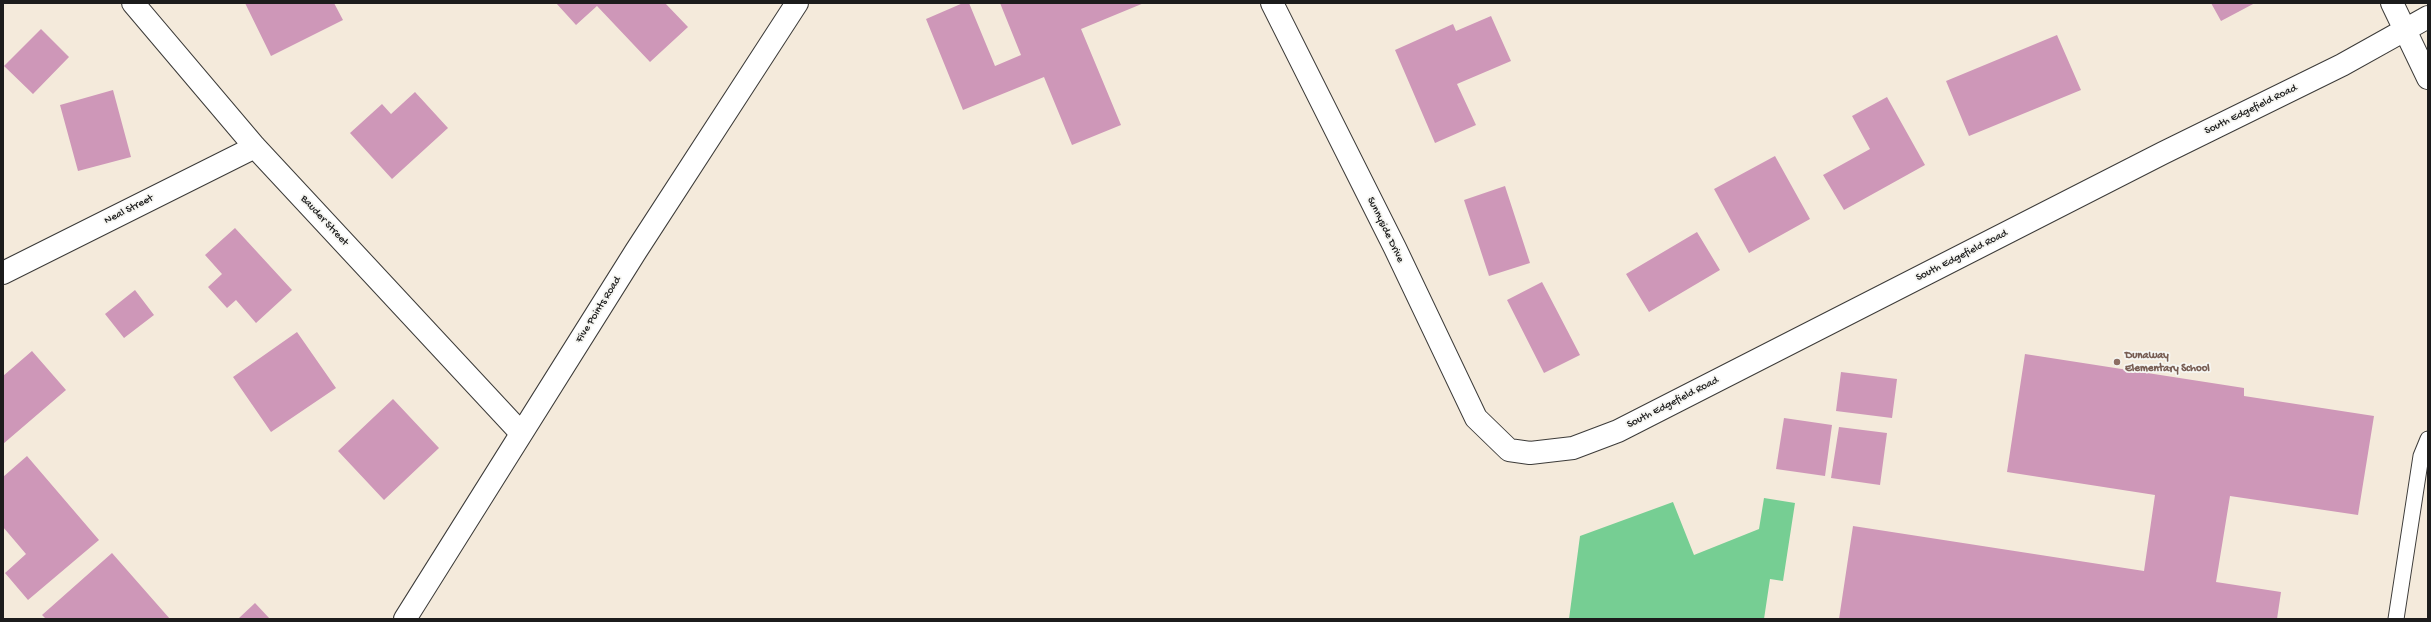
<!DOCTYPE html>
<html>
<head>
<meta charset="utf-8">
<style>
  body { margin:0 }
  #map { position:relative; width:2431px; height:622px; overflow:hidden; background:#f4eadb; font-family:"Gochi Hand",sans-serif }
  canvas { display:block }
  .frame { position:absolute; inset:0; border:4px solid #1c1c1c; pointer-events:none }
</style>
</head>
<body>
<div id="map">
<canvas width="2431" height="622"></canvas>
<div class="frame"></div>
</div>
<script>
const ctx = document.querySelector('canvas').getContext('2d');
ctx.lineJoin = 'round';
function fill(path, color) {
  ctx.fillStyle = color;
  ctx.fill(path, 'evenodd');
}
function stroke(path, color, width, dash) {
  ctx.strokeStyle = color;
  ctx.lineWidth = width;
  ctx.lineCap = dash ? 'butt' : 'round';
  ctx.setLineDash(dash || []);
  ctx.stroke(path);
}
function label(font, color, halo, rows, align = 'center') {
  ctx.font = font + ' "Gochi Hand",sans-serif';
  ctx.lineWidth = 3.5;
  ctx.setLineDash([]);
  ctx.textBaseline = 'middle';
  ctx.strokeStyle = halo;
  ctx.fillStyle = color;
  for (const [text, x, y, turn = 0] of rows) {
    ctx.save();
    ctx.translate(x, y);
    ctx.rotate((+turn || 0) * Math.PI / 180);
    ctx.textAlign = isNaN(turn) ? turn : align;
    if (halo) ctx.strokeText(text, 0, 0);
    ctx.fillText(text, 0, 0);
    ctx.restore();
  }
}
fill(new Path2D(`
  M1764,498L1795,503L1783,581L1770,579L1764,619H1569L1580,536L1673,502L1694,555L1759,529Z`), '#76ce93');
fill(new Path2D(`
  M245,3H334L343,20L271,56Z
  M556,3H665L688,27L650,62L597,6L576,25Z
  M963,3H969L995,66L1021,55L1000,3H1144L1081,29L1121,125L1072,145L1044,77L963,110L926,19Z
  M2211,3H2255L2221,21Z
  M1491,16L1511,61L1457,84L1476,125L1435,143L1395,50L1453,24L1456,31Z
  M41,29L69,57L33,94L4,66Z
  M2057,35L2081,90L1969,136L1946,81Z
  M113,90L131,157L78,171L60,105Z
  M415,92L448,128L392,179L350,133L382,104L391,114Z
  M1887,97L1925,165L1844,210L1823,175L1870,149L1852,116Z
  M1775,156L1810,219L1749,253L1714,189Z
  M1505,186L1530,263L1489,276L1464,200Z
  M235,228L292,290L256,323L236,300L227,308L208,287L222,274L205,255Z
  M1697,232L1720,270L1649,312L1626,274Z
  M1542,282L1580,355L1544,373L1507,300Z
  M135,290L154,315L124,338L105,314Z
  M297,332L336,388L271,432L233,377Z
  M32,351L66,390L3,444V376Z
  M2025,354L2244,388V396L2374,416L2358,515L2230,496L2216,582L2281,592L2277,619H1839L1853,526L2144,571L2155,495L2007,472Z
  M1841,372L1897,379L1892,418L1836,411Z
  M393,399L439,448L384,500L338,451Z
  M1784,418L1832,425L1825,476L1776,469Z
  M1839,427L1887,433L1880,485L1831,478Z
  M27,456L99,540L28,600L5,573L26,554L3,527V477Z
  M112,553L170,619H46L42,615Z
  M255,603L270,619H238Z`), '#ce97b8');
const service = new Path2D(`
  M2396,619L2421,456L2428,439`);
const minor = new Path2D(`
  M133,3L255,147L521,433
  M1272,3L1395,248L1476,418L1509,450L1530,453L1573,448L1618,431L2163,153L2342,65L2428,17
  M2392,3L2428,78
  M3,273L255,147`);
const tertiary = new Path2D(`
  M405,619L636,251L797,3`);
stroke(service, '#3c3b39', 17);
stroke(minor, '#3c3b39', 24);
stroke(tertiary, '#3c3b39', 24);
stroke(service, '#fff', 15);
stroke(minor, '#fff', 22);
stroke(tertiary, '#fff', 22);
for (const [x, y, r, color] of [
  [2117,362,4,"#8d6e63"]
]) {
  const dot = new Path2D();
  dot.arc(x, y, r, 0, 2 * Math.PI);
  ctx.fillStyle = color;
  ctx.fill(dot);
  stroke(dot, '#f6f6f2', 1.5);
}
label('11px', '#1c1c1c', '#f6f6f2', [
  ["South Edgefield Road",2251,110,-26],
  ["Neal Street",129,210,-27],
  ["Bauder Street",324,221,47],
  ["Sunnyside Drive",1385,230,64],
  ["South Edgefield Road",1962,256,-27],
  ["Five Points Road",599,310,-58],
  ["South Edgefield Road",1673,403,-27]
]);
label('bold 11px', '#785e54', '#f6f6f2', [
  ["Dunaway",2125,356],
  ["Elementary School",2125,369]
], 'left');
</script>
</body>
</html>
